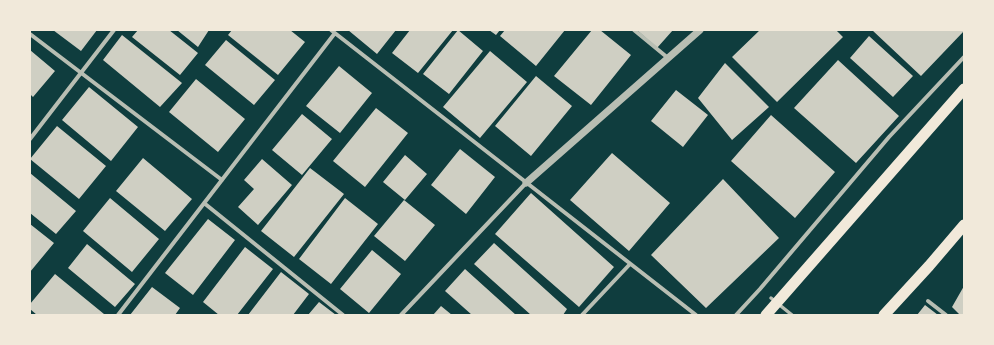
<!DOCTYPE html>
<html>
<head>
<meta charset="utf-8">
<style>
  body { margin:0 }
  #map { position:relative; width:994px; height:345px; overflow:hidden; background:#0f3d3e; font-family:Rubik,sans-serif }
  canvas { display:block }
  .frame { position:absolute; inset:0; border:31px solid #f1e9da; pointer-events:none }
</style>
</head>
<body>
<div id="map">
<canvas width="994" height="345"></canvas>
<div class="frame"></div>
</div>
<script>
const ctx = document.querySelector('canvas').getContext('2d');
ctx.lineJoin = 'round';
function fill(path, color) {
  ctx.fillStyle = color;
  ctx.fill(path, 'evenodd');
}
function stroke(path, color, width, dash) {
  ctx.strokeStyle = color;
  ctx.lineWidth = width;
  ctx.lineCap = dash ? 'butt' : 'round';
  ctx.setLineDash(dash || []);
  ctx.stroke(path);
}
fill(new Path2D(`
  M53,30H97L81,51Z
  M138,30H169L198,53L180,75L132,37Z
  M177,30H209L198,47Z
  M232,30H290L305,42L278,75L228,35Z
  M348,30H396L377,54Z
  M410,30H453L418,73L392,53Z
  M458,30L483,51L449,94L423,74Z
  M489,30H500L496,35Z
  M505,30H565L536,66L500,36Z
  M592,30H600L631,55L591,105L554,76Z
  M637,30H673L657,48Z
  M760,30H836L843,37L777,102L732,57Z
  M872,30H964V31L921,76Z
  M122,35L182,83L160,107L103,60Z
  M869,36L913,76L893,97L850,58Z
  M226,40L275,80L254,105L205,65Z
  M30,50L55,71L33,97L30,94Z
  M490,51L527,82L480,138L443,107Z
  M838,60L899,116L856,163L794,108Z
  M725,63L769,107L732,140L698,98Z
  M339,66L372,93L340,133L306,106Z
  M536,76L572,106L531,156L495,126Z
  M196,79L245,119L218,152L169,112Z
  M89,87L138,127L111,161L62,120Z
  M676,90L708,115L683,147L651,121Z
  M376,108L408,133L365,187L333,161Z
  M302,114L332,139L302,175L272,150Z
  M771,115L835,172L795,218L731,161Z
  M57,126L106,166L79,199L30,159Z
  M460,149L495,177L466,214L431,185Z
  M612,153L670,203L629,251L570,200Z
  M405,155L427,174L405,200L383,182Z
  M143,158L192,199L165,231L116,191Z
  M262,159L292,185L258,225L238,207L254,189L244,180Z
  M310,168L344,194L294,257L261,231Z
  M30,173L76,211L56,234L30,213Z
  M723,179L779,238L706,308L651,255Z
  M531,193L614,267L579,307L495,234Z
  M110,198L159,239L132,272L83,231Z
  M345,198L378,224L331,284L299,259Z
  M404,200L435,225L405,261L374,236Z
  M208,219L235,240L193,295L165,273Z
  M30,224L54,243L30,272Z
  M494,243L567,309L563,315H531L474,264Z
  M87,244L135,284L115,307L68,268Z
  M245,247L273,269L237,315H219L203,302Z
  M372,250L401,274L369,313L340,289Z
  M465,269L516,315H472L445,291Z
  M281,272L309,294L293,315H248Z
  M55,274L104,314V315H37L30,309V304Z
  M964,286V315H960L952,307Z
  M152,287L180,308L175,315H130Z
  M319,302L336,315H308Z
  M925,305L938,315H917Z
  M441,306L452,315H433Z`), '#cfcfc3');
stroke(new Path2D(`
  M771,298L792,315`), '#b8beb3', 3.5);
stroke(new Path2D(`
  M331,30L696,315
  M634,30L668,58
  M30,34L222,180
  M30,139L114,30
  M204,203L343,315
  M928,301L946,315
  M118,315L335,33
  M401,315L526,183
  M582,315L630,264
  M736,315L760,289L889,137L964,57`), '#b8beb3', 4);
stroke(new Path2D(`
  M526,183L700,30`), '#b8beb3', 7);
stroke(new Path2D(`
  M766,315L964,89
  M884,315L929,266L964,225`), '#f1e9da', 11);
</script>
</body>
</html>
